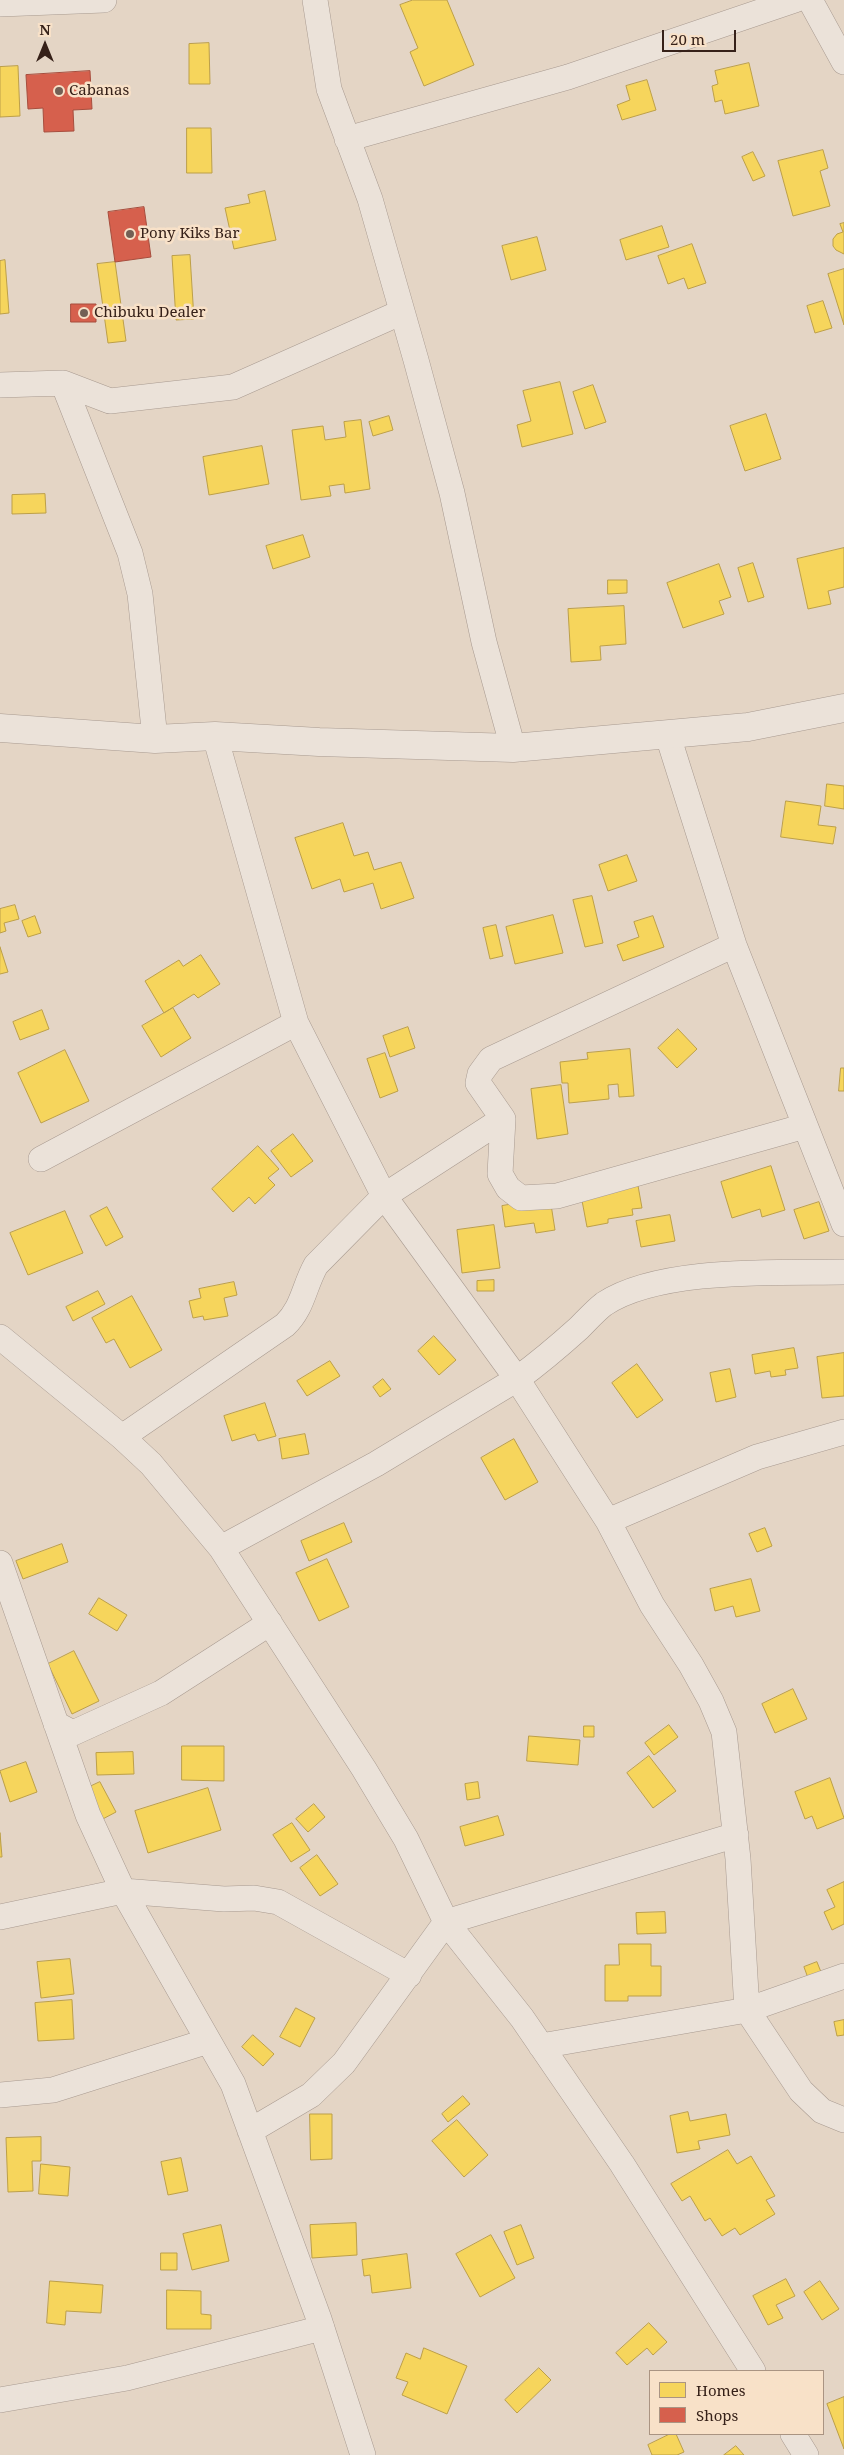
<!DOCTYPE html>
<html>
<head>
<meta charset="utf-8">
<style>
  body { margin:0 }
  #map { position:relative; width:844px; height:2455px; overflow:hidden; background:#e4d5c5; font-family:"Noto Serif",serif }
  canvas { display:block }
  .legend { position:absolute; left:649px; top:2370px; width:175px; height:65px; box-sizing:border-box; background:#f8e1c8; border:1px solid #aa9482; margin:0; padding:6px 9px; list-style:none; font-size:15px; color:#362119 }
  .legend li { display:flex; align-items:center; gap:10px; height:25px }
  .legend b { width:25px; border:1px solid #aa9482 }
  .north { position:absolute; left:20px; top:20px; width:50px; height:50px; -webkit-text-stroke:4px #f8e1c8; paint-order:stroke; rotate:0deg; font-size:14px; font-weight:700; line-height:20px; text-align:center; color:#362119 }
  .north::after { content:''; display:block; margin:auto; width:18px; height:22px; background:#362119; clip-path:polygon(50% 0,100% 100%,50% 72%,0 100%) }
  .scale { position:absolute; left:662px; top:30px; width:74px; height:22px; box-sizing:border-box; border:2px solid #362119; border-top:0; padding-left:6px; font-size:15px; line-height:18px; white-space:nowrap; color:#362119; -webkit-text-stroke:4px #f8e1c8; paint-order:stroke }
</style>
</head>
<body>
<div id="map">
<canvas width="844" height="2455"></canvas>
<ul class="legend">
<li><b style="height:14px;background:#f6d55c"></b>Homes</li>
<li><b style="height:14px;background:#d6604d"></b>Shops</li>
</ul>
<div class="north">N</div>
<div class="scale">20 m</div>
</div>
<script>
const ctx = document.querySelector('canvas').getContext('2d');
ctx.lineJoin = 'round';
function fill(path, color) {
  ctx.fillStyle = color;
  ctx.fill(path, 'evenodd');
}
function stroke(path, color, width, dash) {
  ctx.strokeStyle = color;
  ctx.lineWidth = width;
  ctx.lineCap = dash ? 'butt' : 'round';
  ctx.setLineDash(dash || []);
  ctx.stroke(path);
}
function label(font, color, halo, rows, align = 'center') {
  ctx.font = font + ' "Noto Serif",serif';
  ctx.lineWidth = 5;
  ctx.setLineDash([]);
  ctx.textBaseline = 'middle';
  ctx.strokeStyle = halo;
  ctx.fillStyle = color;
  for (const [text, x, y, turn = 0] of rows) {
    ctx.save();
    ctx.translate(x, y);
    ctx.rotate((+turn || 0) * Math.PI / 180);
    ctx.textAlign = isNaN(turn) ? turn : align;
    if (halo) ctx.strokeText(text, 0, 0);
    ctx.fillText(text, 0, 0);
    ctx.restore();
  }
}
const homes = new Path2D(`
  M413,0H447L474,65L424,86L410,52L418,48L400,5Z
  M209,43L210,84H189V44Z
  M749,63L759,106L725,114L722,100L715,102L712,86L718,84L715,71Z
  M18,66L20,116L0,117V67Z
  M647,80L656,110L622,120L617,105L630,100L626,86Z
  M187,128H211L212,173H187Z
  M823,150L828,168L820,171L830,206L793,216L778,161Z
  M753,152L765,176L753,181L742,157Z
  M265,191L276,240L234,249L225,208L250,203L248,195Z
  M844,223V254L836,250L833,246V239L837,234L843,232L840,224Z
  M662,226L669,247L626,260L620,240Z
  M537,237L546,270L511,280L502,246Z
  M692,244L706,283L688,289L684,278L668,284L658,256Z
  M190,255L194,319L176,320L172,256Z
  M5,260L9,313L0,314V261Z
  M115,262L126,341L108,343L97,264Z
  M844,269V325L828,274Z
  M823,301L832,328L815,333L807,306Z
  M560,382L573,434L522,447L517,425L531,421L523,391Z
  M593,385L606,422L585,429L573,392Z
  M766,414L781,459L745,471L730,426Z
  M389,416L393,430L373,436L369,422Z
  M361,420L370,489L345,493L344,484L329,486L331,496L301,500L292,430L323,426L325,440L346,437L344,422Z
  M262,446L269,484L209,495L203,457Z
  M45,494L46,513L12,514V495Z
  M303,535L310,557L273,569L266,546Z
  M844,548V587L828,591L831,604L808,609L797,559Z
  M753,563L764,597L748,602L738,568Z
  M719,564L731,597L719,601L724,614L683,628L667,583Z
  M608,580H627V593L608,594Z
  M624,606L626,644L600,646L601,660L571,662L568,609Z
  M827,784L844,786V809L825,806Z
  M786,801L821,806L818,825L836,827L833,844L781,837Z
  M343,823L354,856L368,852L374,870L401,862L414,898L381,909L373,883L344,892L340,879L312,889L295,838Z
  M627,855L637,881L608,891L599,865Z
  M592,896L603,943L585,947L573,900Z
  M15,905L19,919L4,923L6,931L0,933V909Z
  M553,915L563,953L515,964L506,927Z
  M35,916L41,933L28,937L22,921Z
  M653,916L664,947L623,961L617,945L639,937L634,922Z
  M496,925L503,956L490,959L483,928Z
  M0,947L8,972L0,974Z
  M201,955L220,984L198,998L194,994L164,1013L145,981L179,960L183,966Z
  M173,1008L191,1038L161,1057L142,1026Z
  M42,1010L49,1029L20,1040L13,1022Z
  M408,1027L415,1048L390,1057L383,1036Z
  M678,1029L697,1049L677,1068L658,1048Z
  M630,1049L634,1096L619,1097L618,1084L608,1085L609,1099L569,1103L568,1083H562L560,1062L588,1059L587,1053Z
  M65,1050L89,1101L41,1123L18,1073Z
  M385,1053L398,1091L380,1098L367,1059Z
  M841,1068H844V1091H839Z
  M561,1085L568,1134L537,1139L531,1089Z
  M293,1134L313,1161L291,1177L271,1151Z
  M258,1146L279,1169L268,1178L275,1185L255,1204L249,1197L233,1212L212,1189Z
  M771,1166L785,1210L762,1217L760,1209L732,1218L721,1182Z
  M637,1180L642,1208L632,1209L633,1215L608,1219V1223L587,1227L580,1190Z
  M550,1198L555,1230L536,1233L534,1223L505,1227L502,1206Z
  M819,1202L829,1231L804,1239L794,1210Z
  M107,1207L123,1237L106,1246L90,1216Z
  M65,1211L83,1253L28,1275L10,1233Z
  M670,1215L675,1241L641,1247L636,1221Z
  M494,1225L500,1268L462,1273L457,1230Z
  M494,1280V1291H477V1281Z
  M234,1282L237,1295L224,1298L228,1316L204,1320L203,1316L193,1318L189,1301L201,1298L199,1289Z
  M98,1291L105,1304L73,1321L66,1307Z
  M132,1296L162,1350L130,1368L114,1339L106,1343L92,1318Z
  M434,1336L456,1360L439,1375L418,1351Z
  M794,1348L798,1368L785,1370L786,1375L771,1377L770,1371L755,1374L752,1355Z
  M844,1353V1396L822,1398L817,1357Z
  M330,1361L340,1376L307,1396L297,1381Z
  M637,1364L663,1400L637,1418L612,1383Z
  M730,1369L736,1397L716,1402L710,1373Z
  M383,1379L391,1389L380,1397L373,1387Z
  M265,1403L276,1436L258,1441L255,1434L232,1441L224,1416Z
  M305,1434L309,1454L282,1459L279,1439Z
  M514,1439L538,1482L505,1500L481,1458Z
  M344,1523L352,1542L309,1561L301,1541Z
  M765,1528L772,1546L757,1552L749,1534Z
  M62,1544L68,1562L23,1579L16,1561Z
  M327,1559L349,1607L319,1621L296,1573Z
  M751,1579L760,1611L736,1617L733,1606L715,1611L710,1589Z
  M99,1598L127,1615L117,1631L89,1614Z
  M74,1651L99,1701L72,1714L48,1664Z
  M793,1689L807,1719L775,1733L762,1704Z
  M669,1725L678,1737L654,1755L645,1743Z
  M584,1726H594V1737H584Z
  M529,1736L580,1740L578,1765L527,1761Z
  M182,1746H224V1781L182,1780Z
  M133,1752L134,1774L97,1775L96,1753Z
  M649,1756L676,1791L653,1808L627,1773Z
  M26,1762L37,1792L10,1802L0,1771Z
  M830,1778L844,1818L817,1829L812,1816L805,1819L795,1792Z
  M100,1782L116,1812L99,1821L83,1790Z
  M478,1782L480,1798L467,1800L465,1784Z
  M208,1788L221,1830L148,1853L135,1811Z
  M314,1804L325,1817L308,1832L296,1819Z
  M498,1816L504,1835L465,1846L460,1827Z
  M292,1823L310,1850L291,1862L273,1835Z
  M0,1833L2,1857H0Z
  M317,1855L338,1884L320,1896L300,1868Z
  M844,1882V1924L832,1930L824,1912L835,1907L827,1890Z
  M665,1912L666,1933L637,1934L636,1913Z
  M619,1944H651V1966H661V1996H628V2001H605V1965H619Z
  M70,1959L74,1994L41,1998L37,1962Z
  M817,1962L821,1972L808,1978L804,1967Z
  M72,2000L74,2039L38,2041L35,2003Z
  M296,2008L315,2018L300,2047L280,2037Z
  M844,2020V2035L837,2036L834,2022Z
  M253,2035L274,2054L263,2066L242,2047Z
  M463,2096L470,2104L448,2122L442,2114Z
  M688,2112L690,2121L726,2114L730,2135L698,2141L700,2149L677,2153L670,2116Z
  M310,2114H332V2159L311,2160Z
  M457,2120L488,2155L464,2177L432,2141Z
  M41,2137V2161H32L33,2191L8,2192L6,2138Z
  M728,2150L737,2164L751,2156L775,2196L766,2200L775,2214L740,2235L735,2228L722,2236L710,2218L705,2221L690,2196L682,2201L671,2184Z
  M181,2158L188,2191L168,2195L161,2162Z
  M41,2164L70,2167L68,2196L39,2194Z
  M356,2223L357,2255L312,2258L310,2225Z
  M221,2225L229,2261L192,2270L183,2234Z
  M521,2225L534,2258L517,2265L504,2232Z
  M491,2235L515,2278L480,2297L456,2254Z
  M161,2253H177V2270H161Z
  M407,2254L411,2288L372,2293L370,2275L364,2276L362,2260Z
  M786,2279L795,2296L776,2305L783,2318L768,2325L753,2296Z
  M50,2281L103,2285L101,2313L66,2311L65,2325L47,2323Z
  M820,2281L839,2309L822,2320L804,2292Z
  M167,2290L201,2291V2314L211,2315V2329H167Z
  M649,2323L667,2342L653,2355L647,2348L627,2365L616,2353Z
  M424,2348L467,2366L447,2414L402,2395L408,2382L396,2378L406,2353L420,2359Z
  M539,2368L551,2380L517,2413L505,2400Z
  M844,2397V2449L827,2404Z
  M670,2434H676L684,2452L677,2455H652L648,2445Z
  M736,2446L744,2455H724Z`);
fill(homes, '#f6d55c');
stroke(homes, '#bc9f48', 1);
const shops = new Path2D(`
  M90,71L92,109L73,110L74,131L44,132L43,108L28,109L26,75Z
  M144,207L151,257L115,262L108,212Z
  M71,304H96V322H71Z`);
fill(shops, '#d6604d');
stroke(shops, '#a64d3d', 1);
const minor = new Path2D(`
  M315,0L329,89L370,199L416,360L452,493L484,642L513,748
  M810,0L844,62
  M0,4L104,0
  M347,139L568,77L795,0
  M63,383L110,401L233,387L402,312
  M0,385L63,383L130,553L140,594L155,739
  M215,736L296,1023L384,1196L517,1379L608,1521
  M668,736L734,945L844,1224
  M734,945L491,1059L480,1074L478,1083L503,1119L500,1174L508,1188L521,1198L557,1196L805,1126
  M41,1159L296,1023
  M0,1337L122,1437L151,1464L221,1548L364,1769L406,1839L446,1922L522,2018L622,2164L753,2371
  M844,1432L757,1457L608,1521L652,1605L691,1665L711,1701L724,1732L738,1859L747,2010L844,1976
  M122,1437L285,1325C303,1308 304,1286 316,1265L384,1196L503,1119
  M221,1548L376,1464L517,1379C539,1363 559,1346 579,1328C587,1320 595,1311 604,1304C660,1267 778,1273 844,1272
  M0,1563L88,1815L123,1891L233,2084L319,2319L363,2455
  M56,1724L73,1733L161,1693L270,1623
  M0,1917L123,1891L224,1899L254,1898L278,1902L409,1975
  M541,2046L747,2010L801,2091L822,2111L844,2120
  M0,2095L53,2090L208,2041
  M250,2131L311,2095L344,2063L446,1922L736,1835
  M0,2400L127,2378L322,2328
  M793,2434L806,2455`);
const tertiary = new Path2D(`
  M0,728L155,739L215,736L319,742L513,748L748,727L844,708`);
stroke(minor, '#a89a90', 26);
stroke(tertiary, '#a89a90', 29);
stroke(minor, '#ebe2d9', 25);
stroke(tertiary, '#ebe2d9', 28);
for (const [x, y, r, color] of [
  [59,91,5,"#736055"],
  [130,234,5,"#736055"],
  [84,313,5,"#736055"]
]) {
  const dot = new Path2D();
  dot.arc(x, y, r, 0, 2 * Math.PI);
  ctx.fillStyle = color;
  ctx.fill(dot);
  stroke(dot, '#f8e1c8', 2);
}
label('15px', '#362119', '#f8e1c8', [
  ["Cabanas",69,91],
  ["Pony Kiks Bar",140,234],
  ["Chibuku Dealer",94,313]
], 'left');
</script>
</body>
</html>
